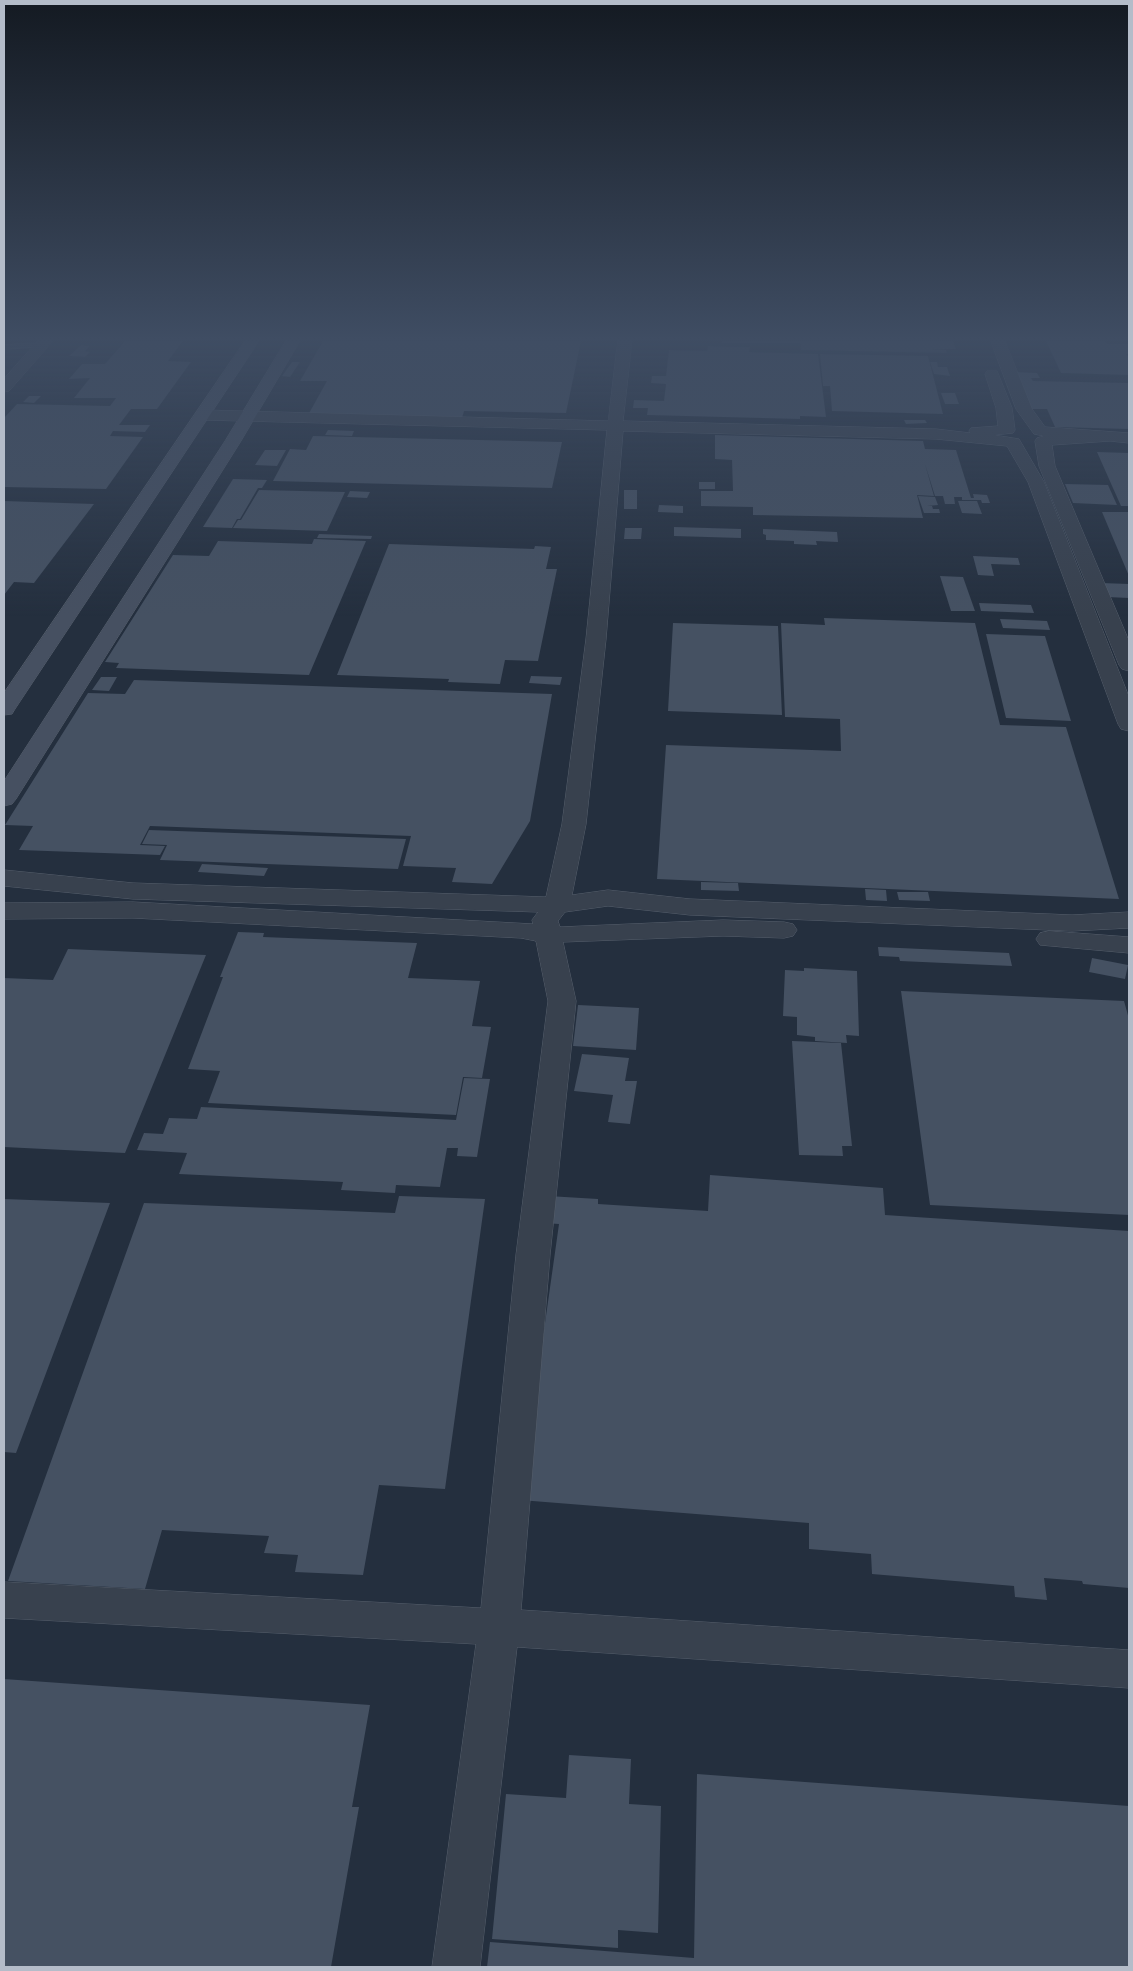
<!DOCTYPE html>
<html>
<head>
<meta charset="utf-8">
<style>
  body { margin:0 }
  #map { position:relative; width:1133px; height:1971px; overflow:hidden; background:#242f3e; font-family:"Noto Sans",sans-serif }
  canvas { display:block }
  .frame { position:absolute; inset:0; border:5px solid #b4bcc9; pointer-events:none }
</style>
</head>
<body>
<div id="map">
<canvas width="1133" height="1971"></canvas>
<div class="frame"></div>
</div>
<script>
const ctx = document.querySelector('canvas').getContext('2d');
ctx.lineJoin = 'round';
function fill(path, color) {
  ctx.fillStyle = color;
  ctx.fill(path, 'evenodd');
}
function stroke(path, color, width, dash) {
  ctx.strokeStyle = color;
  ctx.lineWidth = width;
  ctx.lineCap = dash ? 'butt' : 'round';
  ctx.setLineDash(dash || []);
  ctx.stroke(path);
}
fill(new Path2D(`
  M125,341H183L168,361L191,362L157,409H131L119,425H150L145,432L113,431L110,436L143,437L106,489L4,487V418L17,404L110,406L116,398H74L90,378L69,379L82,364H105Z
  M323,341H581L566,413L464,411L462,418L308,415L327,381H300Z
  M722,341H953L956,349H930L946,350L947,353L801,350L800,343H722Z
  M1046,341H1105L1107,344H1129V354H1126L1129,357V375L1061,373Z
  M81,345L90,346L85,351L90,352L85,357L69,356Z
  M708,346L750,347L749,352L818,354L826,417L800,416V419L647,415L648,408H633L634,400L664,401L666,384L651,383L652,376H666L669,350L707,351Z
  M820,354L928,356L943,414L832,411L830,386H823Z
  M292,362H300L290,377L282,376Z
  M930,362H937L938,367H947L950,376L934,374Z
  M1015,372L1037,373L1040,378H1031L1033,381L1129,383V429L1055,427L1047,409H1031Z
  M941,393H955L959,404H945Z
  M29,396H41L34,403L23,402Z
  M904,420H925L927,423L906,424Z
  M328,430L354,431L352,436L325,435Z
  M715,435L923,441L925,449L956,450L971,498H974L973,494L987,495L990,503H982L981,500H962V497H954L955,504H945L943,496H935L925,464L934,496L917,495L923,518L753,515V507L701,506V491H733L732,460L715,459Z
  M313,436L562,442L552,488L273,481L290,449L306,450Z
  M265,450H286L277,466L255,465Z
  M1097,452L1129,453V506H1121Z
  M233,479L267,480L262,488H258L240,519H237L232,528L203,527Z
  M699,482H715V489H699Z
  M1065,484L1108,485L1117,505L1073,503Z
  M259,490L345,492L327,531L233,528L238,520H241Z
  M624,490H637V509H624Z
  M350,491L370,492L367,498L347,497Z
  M918,496L935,497L938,505L927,506H932L933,509H939L940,513H924Z
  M4,501L94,504L34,583L14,582L4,595Z
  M958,501H977L982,514L962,513Z
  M659,505L683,506V513L658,512Z
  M1102,512H1129V576Z
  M674,527L741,529V538L674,536Z
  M625,528H642L641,539H624Z
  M763,529L837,532L838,542L816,541L817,545L794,544V541L766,540V535L763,534Z
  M319,534L372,536L371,539L317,538Z
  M314,539L366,541L309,675L116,668L119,663L105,662L173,555L209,556L218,541L312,544Z
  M389,544L534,549L535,546L551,547L546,569H557L538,661L505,660L500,684L448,682L449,679L337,675Z
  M973,556L1018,558L1020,565L991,564L994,576L978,575Z
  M940,576L963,577L975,611H951Z
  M1101,583L1129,584V598L1107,597Z
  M979,603L1031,605L1034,613L981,611Z
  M824,618L975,623L1000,725L1066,727L1119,899L657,879L666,745L841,751L840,719L785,717L781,623L825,625Z
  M1000,619L1047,621L1050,630L1003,628Z
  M673,623L778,626L782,715L668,711Z
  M986,634L1045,636L1071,721L1006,718Z
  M531,676L562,677L560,685L529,683Z
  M101,677H117L109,691L92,690Z
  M134,680L552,694L530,821L492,884L452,882L456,868L403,866L411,836L150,826L140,845L165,846L160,855L19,850L33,826L5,825L88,693L125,694Z
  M149,830L406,839L398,869L160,860L167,845L142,844Z
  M202,864L268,868L264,876L198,872Z
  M701,882L738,883L739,891L701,890Z
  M865,889L886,890L887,901L866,900Z
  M897,892H928L930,901L899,900Z
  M238,932L264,933L263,937L417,943L408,978L480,981L472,1026L491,1027L482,1078L463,1077L456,1115L208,1103L220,1071L188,1069L223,977H220Z
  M878,947L1009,953L1012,966L900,961L899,957L879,956Z
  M68,949L206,955L125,1153L4,1147V978L53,980Z
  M1092,958L1128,965L1125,979L1089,972Z
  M804,968L857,971L859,1036L846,1035L847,1043L815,1041V1037L797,1035V1017L783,1016L785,970L804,971Z
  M901,991L1124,1001L1129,1019V1215L930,1205Z
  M578,1005L639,1008L636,1050L573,1046Z
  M792,1041L841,1043L852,1146H842L843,1156L799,1155Z
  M582,1054L629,1058L625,1081H637L630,1124L608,1122L613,1095L574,1091Z
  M464,1078L490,1079L477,1157L457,1156L458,1148H447L440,1187L396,1185L395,1193L341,1190L343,1182L179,1174L187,1153L137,1150L144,1133L163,1134L169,1118L197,1119L201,1107L456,1120Z
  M710,1175L883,1188L885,1215L1129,1231V1588L1083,1584L1082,1581L1044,1578L1047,1600L1015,1597L1014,1586L872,1574L871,1554L809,1549V1523L520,1500L559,1224L544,1223L548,1196L598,1199V1204L708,1211Z
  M399,1196L485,1199L445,1489L379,1485L363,1575L295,1572L298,1555L264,1553L269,1536L162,1530L145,1589L8,1581L144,1203L395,1213Z
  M4,1199L110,1203L16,1453L4,1452Z
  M4,1679L370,1705L352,1807H359L331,1967H4Z
  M569,1755L631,1759L629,1804L661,1806L658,1933L618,1930V1948L492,1939L506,1794L566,1798Z
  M697,1774L1129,1806V1967H487L490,1942L694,1958Z`), '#455162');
const lane = new Path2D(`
  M42,343L44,344V346L4,349V345Z`);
const street = new Path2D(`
  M38,341H53L9,391L4,392V379Z
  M618,341H632L623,421L936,429L970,433L969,431L971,428L998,426L996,408L985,374L987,371H997L1012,408L1015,430L1013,433L994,435L1019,439L1044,482L1129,697V731L1121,729L1118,724L1028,482L1007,446L936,439L623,431L606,639L586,824L572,895L608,890L690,899L1072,915L1129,912V928L1072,931L690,915L608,906L565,912L558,921L560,927L723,920L784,922L793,924L797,930L793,936L784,938L723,936L563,942L576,1001L550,1255L521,1610L1129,1650V1688L517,1647L480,1967H432L476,1644L4,1618V1582L481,1608L516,1255L548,1001L536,941L521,938L133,918L4,919V903L133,902L533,924L532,920L538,912L133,899L4,886V870L133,883L546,897L562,824L586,639L607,430L203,420L197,418L195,415L197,412L203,410L608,421Z
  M991,341H1005L1032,409L1045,427L1129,433V443L1110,441L1052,445L1055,466L1129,641V671L1122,669L1119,665L1039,466L1035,441L1037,438L1044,436L1034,434L1016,409Z
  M1049,931L1129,937V953L1040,945L1036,939L1040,933Z`);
const secondary = new Path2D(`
  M245,341H259L15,709L12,714L4,715V693Z
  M286,341H300L241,441L16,799L12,804L4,806V781L225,441Z`);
stroke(lane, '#565f6c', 2);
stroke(street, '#565f6c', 1);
stroke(secondary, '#565f6c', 1);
fill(lane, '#38414e');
fill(street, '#38414e');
fill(secondary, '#465061');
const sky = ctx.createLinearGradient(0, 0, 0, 617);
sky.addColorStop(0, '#141a22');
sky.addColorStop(0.55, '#3f4d63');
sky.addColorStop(1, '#3f4d6300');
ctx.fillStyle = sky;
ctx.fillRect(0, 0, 1133, 617);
</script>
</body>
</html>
